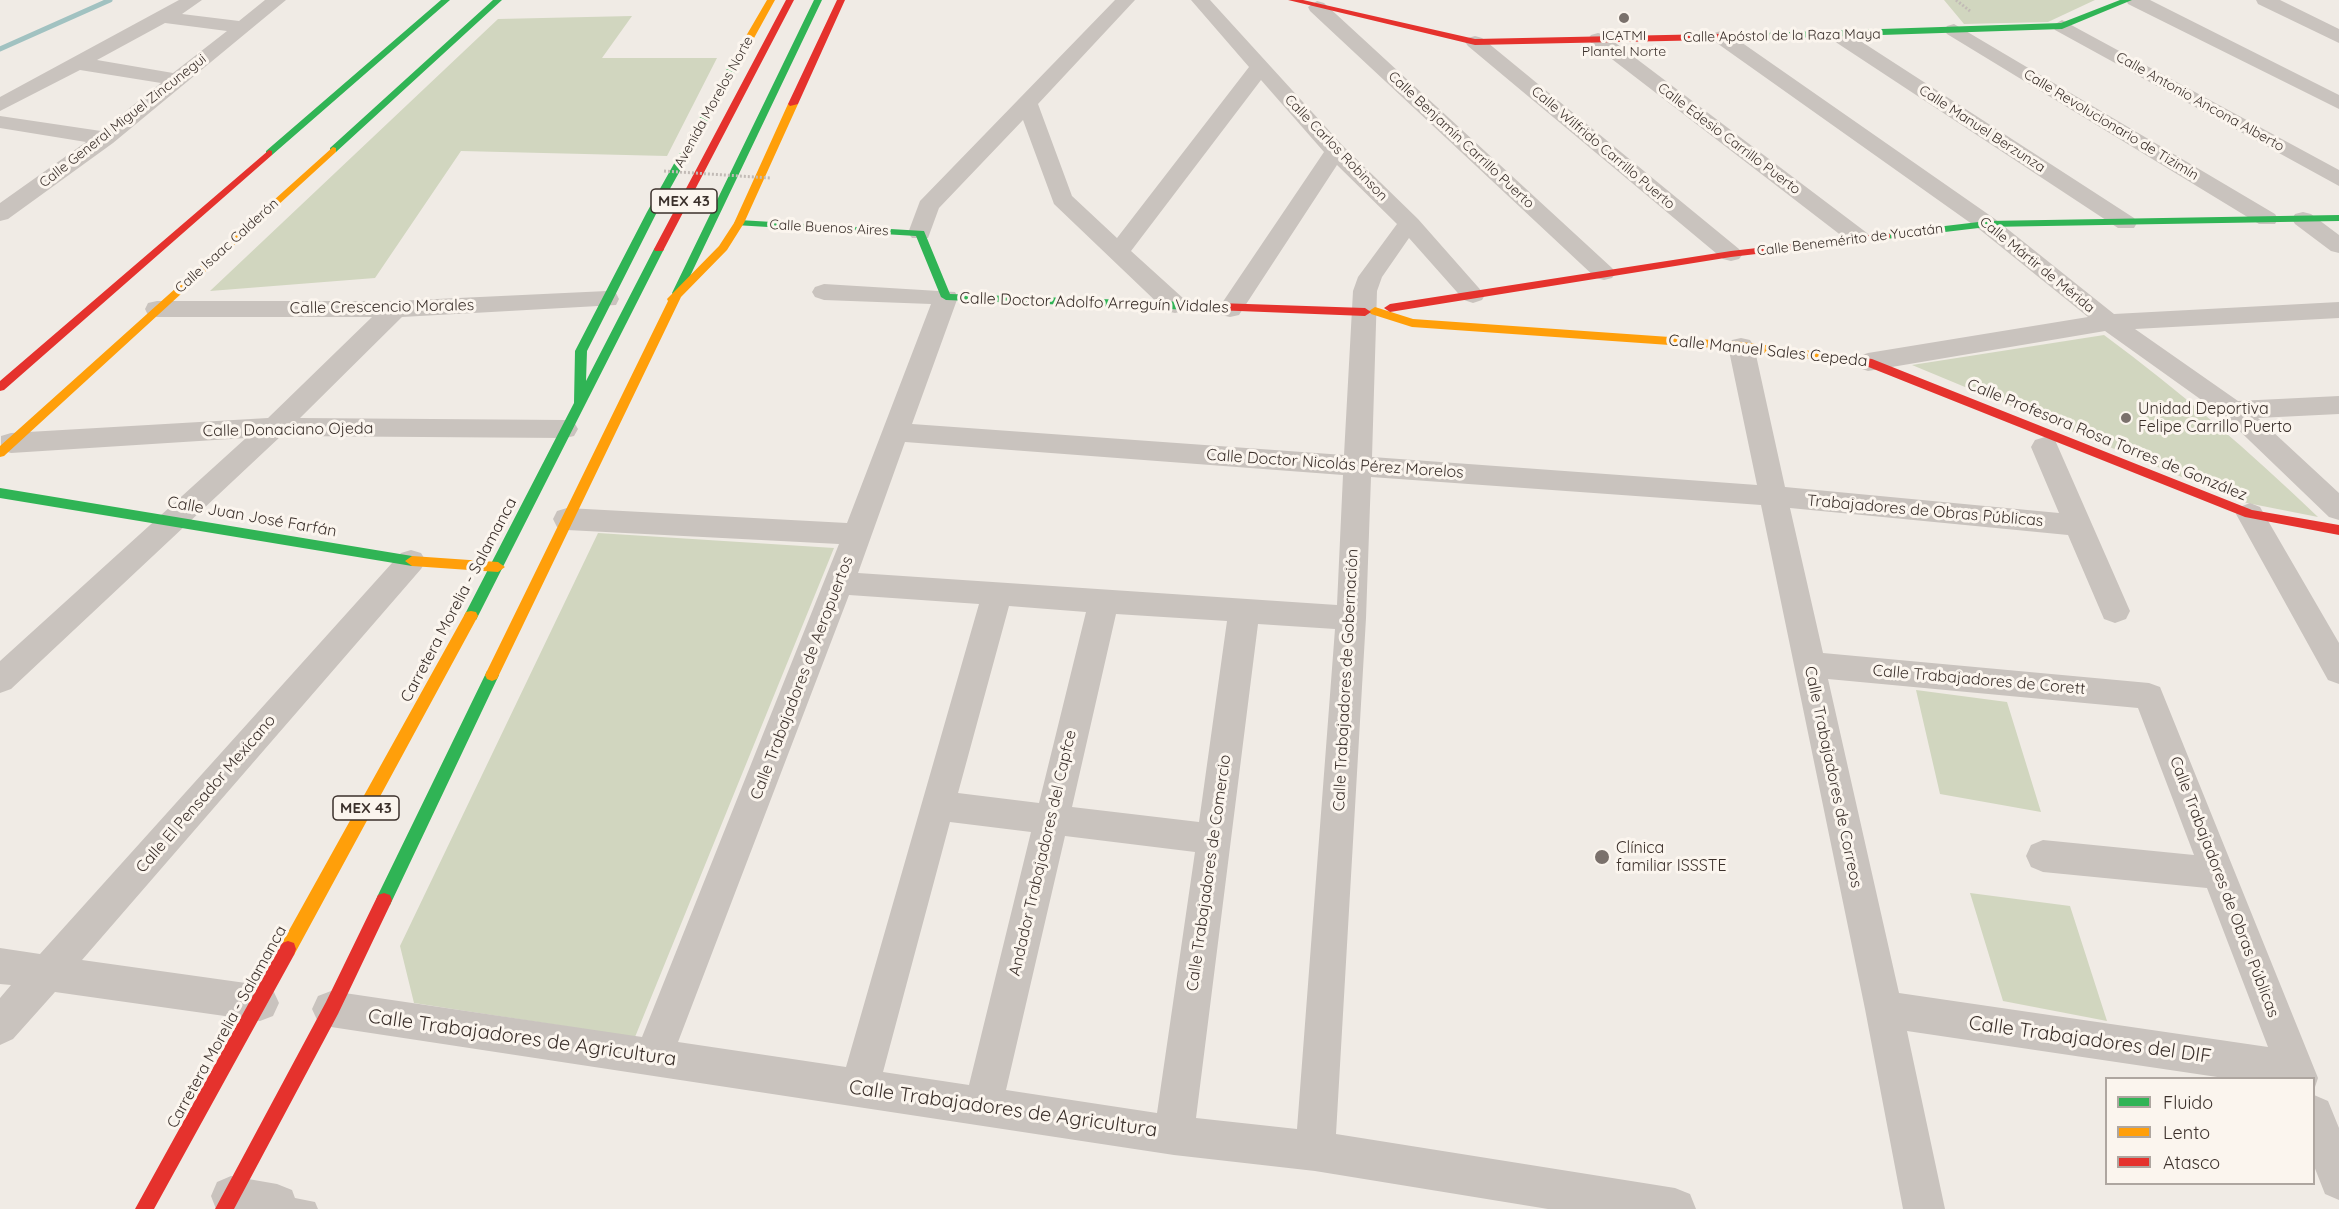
<!DOCTYPE html>
<html>
<head>
<meta charset="utf-8">
<style>
  body { margin:0 }
  #map { position:relative; width:2339px; height:1209px; overflow:hidden; background:#f0ebe5; font-family:Quicksand,sans-serif }
  canvas { display:block }
  .legend { position:absolute; left:2105px; top:1077px; width:210px; height:108px; box-sizing:border-box; background:#fbf5ee; border:2px solid #aea6a0; margin:0; padding:8px 10px; list-style:none; font-size:18px; color:#3b302b }
  .legend li { display:flex; align-items:center; gap:12px; height:30px }
  .legend b { width:30px; border:2px solid #aea6a0 }
</style>
</head>
<body>
<div id="map">
<canvas width="2339" height="1209"></canvas>
<ul class="legend">
<li><b style="height:8px;background:#30b455"></b>Fluido</li>
<li><b style="height:8px;background:#ff9f0a"></b>Lento</li>
<li><b style="height:8px;background:#e5322d"></b>Atasco</li>
</ul>
</div>
<script>
const ctx = document.querySelector('canvas').getContext('2d');
ctx.lineJoin = 'round';
function fill(path, color) {
  ctx.fillStyle = color;
  ctx.fill(path, 'evenodd');
}
function stroke(path, color, width, dash) {
  ctx.strokeStyle = color;
  ctx.lineWidth = width;
  ctx.lineCap = dash ? 'butt' : 'round';
  ctx.setLineDash(dash || []);
  ctx.stroke(path);
}
function label(font, color, halo, rows, align = 'center') {
  ctx.font = font + ' Quicksand,sans-serif';
  ctx.lineWidth = 6;
  ctx.setLineDash([]);
  ctx.textBaseline = 'middle';
  ctx.strokeStyle = halo;
  ctx.fillStyle = color;
  for (const [text, x, y, turn = 0] of rows) {
    ctx.save();
    ctx.translate(x, y);
    ctx.rotate((+turn || 0) * Math.PI / 180);
    ctx.textAlign = isNaN(turn) ? turn : align;
    if (halo) ctx.strokeText(text, 0, 0);
    ctx.fillText(text, 0, 0);
    ctx.restore();
  }
}
fill(new Path2D(`
  M1944,0H2095L2048,22L1964,24Z
  M632,16L602,58H717L667,156L461,151L375,278L210,291L498,19Z
  M2104,335C2180,391 2250,452 2318,517L2242,502L1912,365Z
  M598,533L834,548L635,1037L414,1003L400,946Z
  M1916,690L2007,702L2041,812L1940,794Z
  M1970,893L2070,906L2107,1021L2003,1001Z`), '#d1d6bf');
stroke(new Path2D(`
  M0,49L110,0`), '#a1c2c1', 5);
stroke(new Path2D(`
  M1956,0L1970,11`), '#c2bbb6', 3, [2, 2]);
fill(new Path2D(`
  M280,1195L315,1202L318,1209H271L270,1205L273,1198Z`), '#c9c3be');
fill(new Path2D(`
  M179,0H202L182,14L239,21L265,0H286L113,143L8,219L0,221V203L86,142L0,128V116L101,131L161,83L80,70L0,111V97ZM165,23L227,31L173,73L97,60Z
  M1115,0H1135L1038,104L1072,196L1117,238L1249,67L1191,0H1210L1343,146L1418,219L1485,295L1482,300L1473,303L1464,300L1409,238L1382,277L1377,291L1372,457L1757,485L1728,346L1732,340L1741,338L1750,340L1754,346L1785,487L2059,513L2031,447L2035,440L2045,437L2055,440L2130,611L2126,619L2115,623L2104,619L2068,535L1790,508L1823,653L2149,683L2160,687L2318,1078L2314,1090V1078H2224L1907,1031L1945,1209H1903L1865,1009L1761,505L1371,477L1366,618L1336,1134L1675,1188L1690,1194L1696,1209H1548L1315,1171L1174,1155L331,1027L318,1022L312,1009L318,996L331,991L642,1037L839,544L567,530L557,527L553,519L557,511L567,508L847,523L931,304L824,300L815,297L812,292L815,287L824,284L955,292L958,297L912,424L1344,455L1353,291L1358,277L1397,224L1337,165L1239,315L1230,317L1221,315L1218,309L1324,152L1261,80L1131,251L1184,299L1187,305L1184,311L1175,313L1166,311L1054,204L1023,120L939,208L928,238H912L908,233L920,201ZM905,442L1343,475L1337,605L858,573ZM849,595L979,604L846,1067L678,1042ZM1009,606L1086,612L1039,803L958,793ZM1116,614L1227,621L1199,822L1072,807ZM1258,624L1335,629L1297,1129L1196,1118ZM1828,679L2138,708L2194,855L2043,840L2031,845L2026,856L2031,867L2043,872L2207,888L2268,1047L1899,993ZM950,822L1031,832L969,1085L883,1072ZM1065,836L1195,852L1157,1113L1006,1090Z
  M2126,0H2150L2339,95V109L2128,4Z
  M2256,0H2280L2339,29V43L2258,4Z
  M1317,1L1324,3L1612,268L1616,273L1612,278L1604,280L1596,278L1310,11L1308,7Z
  M2062,20L2339,170V186L2055,30L2052,26Z
  M1954,24L2275,214L2278,219L2275,224H2259L1947,34L1944,30L1947,26Z
  M1838,29L1845,31L2134,218L2137,223L2134,228H2118L1831,39L1828,35Z
  M1721,31L1728,33L1995,219L2114,314L2339,302V318L2135,329L2238,401L2339,396V414L2258,418L2339,493V520L2329,517L2224,416L2105,331L1868,371L1859,368L1855,362L1859,356L1868,353L2088,317L1979,229L1714,41L1711,37L1714,33Z
  M1598,33L1605,35L1867,233L1871,238L1867,243H1851L1591,43L1588,39L1591,35Z
  M1475,36L1482,38L1739,249L1743,254L1739,259L1731,261L1723,259L1468,46L1465,42L1468,38Z
  M2303,212L2311,214L2339,235V253L2331,251L2295,224L2292,219L2295,214Z
  M607,291L616,293L619,299L616,305L402,317L300,418L565,420L574,422L578,429L574,436L565,438L281,436L11,689L0,693V661L246,438L11,453L1,450V436L11,433L268,418L372,317H157L148,315L145,309L148,303L157,301H395Z
  M2250,503L2260,507L2339,643V684L2328,680L2236,514L2240,507Z
  M411,550L421,553L426,561L421,569L82,960L260,985L273,990L279,1003L273,1016L260,1021L55,992L13,1039L0,1045V998L11,985L0,984V948L40,954L401,553Z
  M2314,1095L2328,1101L2339,1128V1200L2325,1194L2314,1166Z
  M231,1176L277,1184L292,1190L299,1209H216L211,1196L217,1182Z`), '#c9c3be');
fill(new Path2D(`
  M441,0H450L272,155H266V151Z
  M493,0H502L336,152H330V148Z
  M814,0H822L682,293L677,296L673,295L672,293Z
  M2120,0H2132L2062,29L1761,39L1757,36L1761,33L2061,23Z
  M733,64L738,67L657,212L587,351L586,381L654,249L659,246L664,249L476,620H466L464,616L574,403L575,351L647,212L728,67Z
  M2339,215V221L1987,227L1886,239L1881,236L1886,233L1987,221Z
  M739,220L924,231L950,294L1218,303L1224,307L1218,311L946,300L941,297L916,236L735,225L734,223Z
  M0,488L412,556L419,561L412,566L0,498Z
  M492,669L497,671L499,675L390,905L384,907L378,905L376,900L378,895L487,671Z`), '#30b455');
fill(new Path2D(`
  M767,0H775L738,67L730,69L728,67Z
  M793,101L798,104L744,223L727,250L681,297L497,679L492,681L487,679L485,675L668,301L667,299L719,246L734,223L788,104Z
  M333,147L336,148V152L4,456L0,457V446Z
  M1375,307L1413,319L1741,342L1858,357L1864,361L1858,365L1741,350L1412,327L1371,314L1369,311Z
  M412,556L498,562L505,567L498,572L412,566L405,561Z
  M471,611L476,612L478,616L294,955L288,957L282,955L280,949L282,943L466,612Z`), '#ff9f0a');
fill(new Path2D(`
  M786,0H794L664,249L663,251H655L654,249Z
  M837,0H845L798,104L790,106L788,104Z
  M1288,0H1303L1475,39L1761,33L1765,36L1761,39L1475,45Z
  M269,150L272,151V155L4,390L0,391V381Z
  M1886,233L1890,234V238L1731,257L1390,312L1384,308L1390,304L1731,251Z
  M1218,303L1365,308L1371,312L1365,316L1214,310L1212,307Z
  M1858,357L1872,359L2252,510L2339,525V535L2245,517L1866,366L1854,364L1852,361Z
  M384,893L390,895L392,900L390,905L338,1014L234,1209H215L326,1002L378,895Z
  M288,941L294,943L296,949L294,955L154,1209H135L282,943Z`), '#e5322d');
stroke(new Path2D(`
  M664,171L770,178`), '#c2bbb6', 3, [2, 2]);
for (const [x, y, r, color] of [
  [1624,18,6,"#7a716c"],
  [2126,418,6,"#7a716c"],
  [1602,857,8,"#7a716c"]
]) {
  const dot = new Path2D();
  dot.arc(x, y, r, 0, 2 * Math.PI);
  ctx.fillStyle = color;
  ctx.fill(dot);
  stroke(dot, '#fbf5ee', 2);
}
label('14px', '#3b302b', '#fbf5ee', [
  ["ICATMI",1624,36],
  ["Plantel Norte",1624,52]
]);
label('14px', '#3b302b', '#fbf5ee', [
  ["Calle Apóstol de la Raza Maya",1782,36,-1],
  ["Avenida Morelos Norte",714,102,-61],
  ["Calle Antonio Ancona Alberto",2200,102,29],
  ["Calle General Miguel Zincunegui",123,121,-38],
  ["Calle Revolucionario de Tizimín",2111,125,31],
  ["Calle Manuel Berzunza",1982,129,33],
  ["Calle Edesio Carrillo Puerto",1729,139,37],
  ["Calle Benjamín Carrillo Puerto",1461,140,43],
  ["Calle Carlos Robinson",1336,148,46],
  ["Calle Wilfrido Carrillo Puerto",1603,148,40],
  ["Calle Buenos Aires",829,228,3],
  ["Calle Benemérito de Yucatán",1850,240,-7],
  ["Calle Isaac Calderón",227,246,-42],
  ["Calle Mártir de Mérida",2037,265,39]
]);
for (const [x, y, w] of [
  [684,201,66],
  [366,808,66]
]) {
  const box = new Path2D();
  box.roundRect(x - w / 2, y - 12, w, 24, 4.5);
  ctx.fillStyle = '#fbf5ee';
  ctx.fill(box);
  stroke(box, '#3b302b', 1.5);
}
label('bold 15px', '#3b302b', null, [
  ["MEX 43",684,201],
  ["MEX 43",366,808]
]);
label('16px', '#3b302b', '#fbf5ee', [
  ["Calle Doctor Adolfo Arreguín Vidales",1094,303,2],
  ["Calle Crescencio Morales",382,307,-1],
  ["Calle Manuel Sales Cepeda",1768,351,6],
  ["Calle Donaciano Ojeda",288,430,-1],
  ["Calle Profesora Rosa Torres de González",2107,440,22],
  ["Calle Doctor Nicolás Pérez Morelos",1335,464,4],
  ["Trabajadores de Obras Públicas",1925,511,5],
  ["Calle Juan José Farfán",252,517,10],
  ["Carretera Morelia - Salamanca",459,600,-62],
  ["Calle Trabajadores de Aeropuertos",802,678,-69],
  ["Calle Trabajadores de Gobernación",1346,680,-87],
  ["Calle Trabajadores de Corett",1979,680,5],
  ["Calle Trabajadores de Correos",1833,777,78],
  ["Calle El Pensador Mexicano",206,794,-49],
  ["Andador Trabajadores del Capfce",1043,853,-77],
  ["Calle Trabajadores de Comercio",1209,873,-82],
  ["Calle Trabajadores de Obras Públicas",2224,887,69],
  ["Carretera Morelia - Salamanca",227,1027,-61]
]);
label('16px', '#3b302b', '#fbf5ee', [
  ["Unidad Deportiva",2138,409],
  ["Felipe Carrillo Puerto",2138,427],
  ["Clínica",1616,848],
  ["familiar ISSSTE",1616,866]
], 'left');
label('20px', '#3b302b', '#fbf5ee', [
  ["Calle Trabajadores de Agricultura",522,1038,8],
  ["Calle Trabajadores del DIF",2090,1040,8],
  ["Calle Trabajadores de Agricultura",1003,1109,8]
]);
</script>
</body>
</html>
